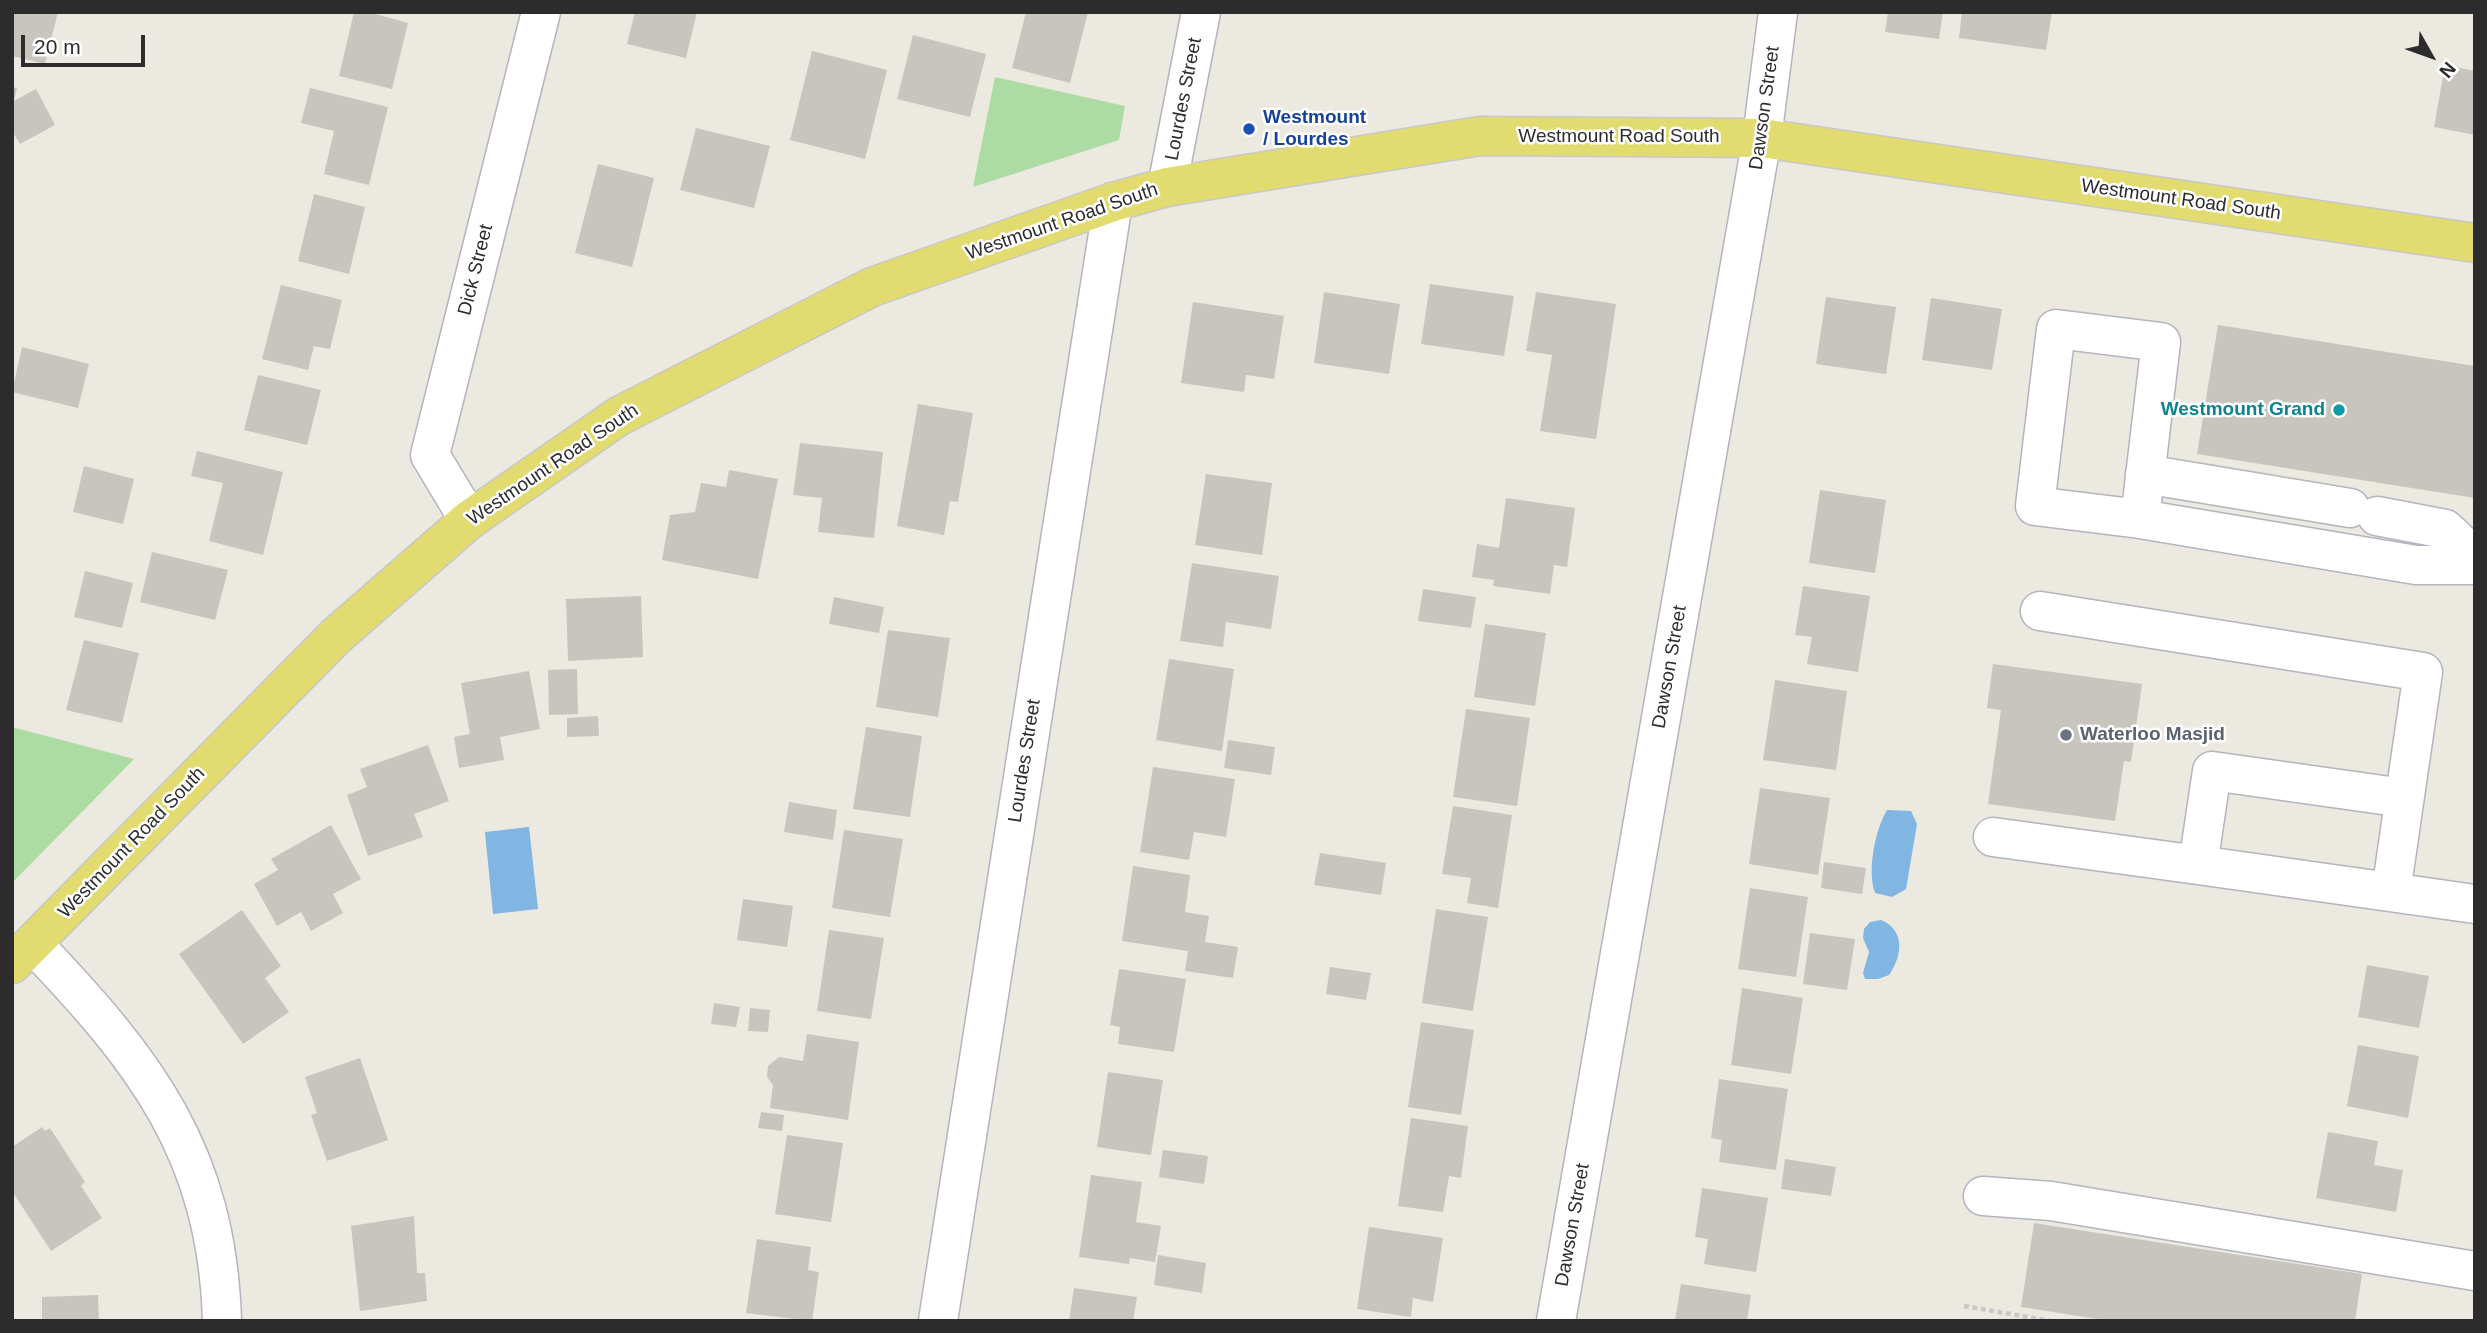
<!DOCTYPE html>
<html>
<head>
<meta charset="utf-8">
<style>
  body { margin:0 }
  #map { position:relative; width:2487px; height:1333px; overflow:hidden; background:#ece9e0; font-family:Helvetica,sans-serif }
  canvas { display:block }
  .frame { position:absolute; inset:0; border:14px solid #2c2c2c; pointer-events:none }
  .north { position:absolute; left:2396px; top:21px; width:70px; height:70px; -webkit-text-stroke:5px #fff; paint-order:stroke; rotate:130deg; font-size:19px; font-weight:700; line-height:28px; text-align:center; color:#2c2c2c }
  .north::after { content:''; display:block; margin:auto; width:24px; height:32px; background:#2c2c2c; clip-path:polygon(50% 0,100% 100%,50% 72%,0 100%) }
  .scale { position:absolute; left:21px; top:35px; width:124px; height:32px; box-sizing:border-box; border:4px solid #2c2c2c; border-top:0; padding-left:9px; font-size:21px; line-height:24px; white-space:nowrap; color:#2c2c2c; -webkit-text-stroke:5px #fff; paint-order:stroke }
</style>
</head>
<body>
<div id="map">
<canvas width="2487" height="1333"></canvas>
<div class="frame"></div>
<div class="north">N</div>
<div class="scale">20 m</div>
</div>
<script>
const ctx = document.querySelector('canvas').getContext('2d');
ctx.lineJoin = 'round';
function fill(path, color) {
  ctx.fillStyle = color;
  ctx.fill(path, 'evenodd');
}
function stroke(path, color, width, dash) {
  ctx.strokeStyle = color;
  ctx.lineWidth = width;
  ctx.lineCap = dash ? 'butt' : 'round';
  ctx.setLineDash(dash || []);
  ctx.stroke(path);
}
function label(font, color, halo, rows, align = 'center') {
  ctx.font = font + ' Helvetica,sans-serif';
  ctx.lineWidth = 5;
  ctx.setLineDash([]);
  ctx.textBaseline = 'middle';
  ctx.strokeStyle = halo;
  ctx.fillStyle = color;
  for (const [text, x, y, turn = 0] of rows) {
    ctx.save();
    ctx.translate(x, y);
    ctx.rotate((+turn || 0) * Math.PI / 180);
    ctx.textAlign = isNaN(turn) ? turn : align;
    if (halo) ctx.strokeText(text, 0, 0);
    ctx.fillText(text, 0, 0);
    ctx.restore();
  }
}
fill(new Path2D(`
  M995,77L1125,106L1119,140L973,187Z
  M12,727L134,759L12,883Z`), '#acdca3');
fill(new Path2D(`
  M1887,810L1911,811L1917,824L1906,889L1892,897L1875,893C1867,871 1875,830 1887,810Z
  M529,827L538,909L493,914L485,832Z
  M1881,920C1905,930 1903,955 1889,975L1878,979H1865L1863,973L1869,952L1863,938L1864,929L1870,922Z`), '#80b6e1');
fill(new Path2D(`
  M12,12H58L45,64L12,56Z
  M354,12H368L408,23L392,89L339,76Z
  M635,12H697L686,58L627,44Z
  M1026,12H1088L1070,83L1012,68Z
  M1888,12H1943L1939,39L1885,32Z
  M1962,12H2052L2046,50L1959,38Z
  M913,35L986,54L970,117L897,99Z
  M812,51L887,70L865,159L790,140Z
  M2445,65L2475,71V135L2434,127Z
  M12,87L17,88L14,101L36,89L55,125L20,144L12,131Z
  M310,88L388,107L369,185L324,174L334,131L301,123Z
  M696,128L770,146L754,208L680,190Z
  M598,164L654,178L632,267L575,253Z
  M314,194L365,207L349,274L298,261Z
  M1430,284L1514,296L1504,356L1421,344Z
  M281,285L342,300L330,349L314,346L308,370L262,359Z
  M1324,292L1400,304L1389,374L1314,363Z
  M1536,292L1616,304L1596,439L1540,431L1552,355L1526,351Z
  M1826,297L1896,307L1886,374L1816,364Z
  M1931,298L2002,309L1992,370L1922,360Z
  M1193,302L1284,316L1274,379L1246,375L1244,392L1181,383Z
  M2218,325L2475,366V498L2197,454Z
  M22,347L89,364L78,408L12,392Z
  M258,375L321,390L307,445L244,430Z
  M918,404L973,413L958,502L950,501L944,535L897,526Z
  M800,443L883,452L874,538L818,532L822,498L793,495Z
  M197,451L283,472L263,555L209,541L223,483L191,476Z
  M84,466L134,479L123,524L73,512Z
  M729,470L778,479L758,579L662,560L670,515L695,512L701,483L726,487Z
  M1206,474L1272,483L1262,555L1195,545Z
  M1820,490L1886,500L1875,573L1809,563Z
  M1506,498L1575,508L1567,567L1554,565L1550,594L1493,586L1494,580L1472,577L1477,544L1499,548Z
  M152,552L228,570L215,620L140,602Z
  M1192,563L1279,576L1271,629L1226,622L1223,647L1180,641Z
  M85,571L133,583L122,628L74,617Z
  M1803,586L1870,596L1858,672L1807,664L1812,637L1795,635Z
  M1423,589L1476,597L1471,628L1418,621Z
  M641,596L643,657L568,661L566,599Z
  M834,597L884,607L879,633L829,624Z
  M1485,624L1546,633L1535,706L1474,697Z
  M888,630L950,638L938,717L876,707Z
  M84,640L139,653L122,723L66,710Z
  M1169,659L1234,669L1222,751L1156,740Z
  M1993,664L2142,684L2131,762L2124,761L2115,821L1988,804L2001,710L1987,708Z
  M577,669L578,714L549,715L548,670Z
  M529,671L540,729L500,737L504,760L459,768L454,737L470,734L461,683Z
  M1775,680L1847,691L1836,770L1763,760Z
  M1466,709L1530,718L1517,806L1453,797Z
  M598,716L599,736L567,737V718Z
  M866,727L922,736L910,817L853,809Z
  M1228,740L1275,747L1271,775L1224,768Z
  M428,745L449,801L414,814L423,837L368,856L347,795L367,787L360,769Z
  M1153,767L1235,779L1226,837L1194,832L1189,860L1140,852Z
  M1760,788L1830,798L1818,875L1749,864Z
  M789,802L837,810L833,840L784,832Z
  M1453,806L1512,815L1498,908L1467,903L1471,878L1442,874Z
  M331,825L361,879L333,894L343,913L311,931L301,912L277,926L254,884L278,870L271,859Z
  M844,830L903,839L890,917L832,908Z
  M1320,853L1386,863L1381,895L1314,885Z
  M1824,862L1866,868L1862,894L1821,888Z
  M1133,866L1190,875L1185,912L1209,916L1205,942L1238,947L1233,978L1185,971L1188,951L1122,941Z
  M1750,888L1808,897L1796,977L1738,969Z
  M743,899L793,906L787,947L737,940Z
  M1436,909L1488,917L1473,1011L1422,1003Z
  M242,910L281,966L265,978L289,1012L243,1044L179,954Z
  M829,930L884,938L871,1019L817,1011Z
  M1810,933L1855,939L1847,990L1803,984Z
  M2367,965L2429,976L2419,1028L2358,1017Z
  M1330,967L1371,973L1366,1000L1326,994Z
  M1119,969L1186,979L1174,1052L1118,1044L1120,1027L1110,1025Z
  M1742,988L1803,998L1791,1074L1731,1065Z
  M714,1003L740,1007L736,1027L711,1024Z
  M750,1008L770,1010L768,1032L748,1031Z
  M1421,1022L1474,1030L1461,1115L1408,1107Z
  M807,1034L859,1042L848,1120L770,1108L773,1085L767,1077L768,1066L779,1057L803,1061Z
  M2358,1045L2419,1056L2408,1118L2347,1106Z
  M360,1058L388,1140L327,1161L311,1115L317,1113L305,1077Z
  M1108,1072L1163,1080L1151,1155L1097,1147Z
  M1719,1079L1788,1089L1776,1170L1719,1162L1722,1140L1711,1138Z
  M761,1112L784,1115L782,1131L758,1128Z
  M1411,1118L1468,1126L1461,1178L1449,1176L1443,1212L1398,1206Z
  M42,1127L45,1131L50,1128L85,1182L81,1186L102,1218L51,1251L12,1191V1147Z
  M2328,1132L2378,1141L2374,1165L2403,1170L2396,1212L2316,1198Z
  M787,1135L843,1143L831,1222L775,1214Z
  M1163,1150L1208,1156L1204,1184L1159,1177Z
  M1785,1159L1836,1167L1831,1196L1781,1189Z
  M1091,1175L1142,1182L1136,1222L1161,1226L1155,1262L1130,1258L1129,1264L1079,1257Z
  M1702,1188L1768,1198L1756,1272L1704,1264L1708,1239L1695,1237Z
  M414,1216L417,1273H425L427,1301L360,1311L351,1226Z
  M2034,1223L2362,1274L2355,1321H2110L2021,1307Z
  M1369,1227L1443,1238L1433,1302L1413,1298L1411,1317L1357,1309Z
  M757,1239L811,1247L808,1270L819,1272L812,1321L746,1313Z
  M1158,1255L1206,1263L1202,1293L1154,1285Z
  M1681,1284L1751,1295L1747,1321H1675Z
  M1074,1288L1137,1297L1133,1321H1069Z
  M98,1295L99,1321H42V1297Z`), '#c8c5bf');
const minor = new Path2D(`
  M1167,187L1201,12
  M2145,474L2350,508
  M2377,516L2445,529L2475,557
  M2140,519L2161,342L2056,329L2035,506L2140,519L2416,565H2475
  M469,520L430,455L541,12
  M2040,611L2423,672L2391,892
  M1993,837L2198,865L2212,771L2404,798
  M2198,865L2475,904
  M33,944C145,1061 217,1152 222,1321
  M1983,1196L2051,1201L2475,1271
  M938,1321L1113,202
  M1556,1321L1762,138L1778,12`);
const major = new Path2D(`
  M12,964L336,636L469,520L619,416L872,287L1113,202L1167,187L1480,136L1762,138L2475,243`);
stroke(minor, '#b3b4be', 41);
stroke(major, '#c8c8c8', 41);
stroke(new Path2D(`
  M1964,1306L2051,1321`), '#c8c8c8', 4.5, [5, 3.5]);
stroke(minor, '#fff', 38);
stroke(major, '#e1db70', 38);
for (const [x, y, r, color] of [
  [1249,129,7,"#1a4fb4"],
  [2339,410,7,"#0f9aa8"],
  [2066,735,7,"#6b7280"]
]) {
  const dot = new Path2D();
  dot.arc(x, y, r, 0, 2 * Math.PI);
  ctx.fillStyle = color;
  ctx.fill(dot);
  stroke(dot, '#fff', 2.5);
}
label('19px', '#2c2c2c', '#fff', [
  ["Lourdes Street",1184,99,-79],
  ["Dawson Street",1765,108,-82],
  ["Westmount Road South",1619,137],
  ["Westmount Road South",2181,200,8],
  ["Westmount Road South",1062,222,-19],
  ["Dick Street",476,270,-76],
  ["Westmount Road South",553,465,-34],
  ["Dawson Street",1670,667,-80],
  ["Lourdes Street",1025,761,-81],
  ["Westmount Road South",132,843,-46],
  ["Dawson Street",1573,1225,-80]
]);
label('bold 19px', '#164399', '#fff', [
  ["Westmount",1263,118],
  ["/ Lourdes",1263,140]
], 'left');
label('bold 19px', '#0d838f', '#fff', [
  ["Westmount Grand",2325,410]
], 'right');
label('bold 19px', '#5b616d', '#fff', [
  ["Waterloo Masjid",2080,735]
], 'left');
</script>
</body>
</html>
